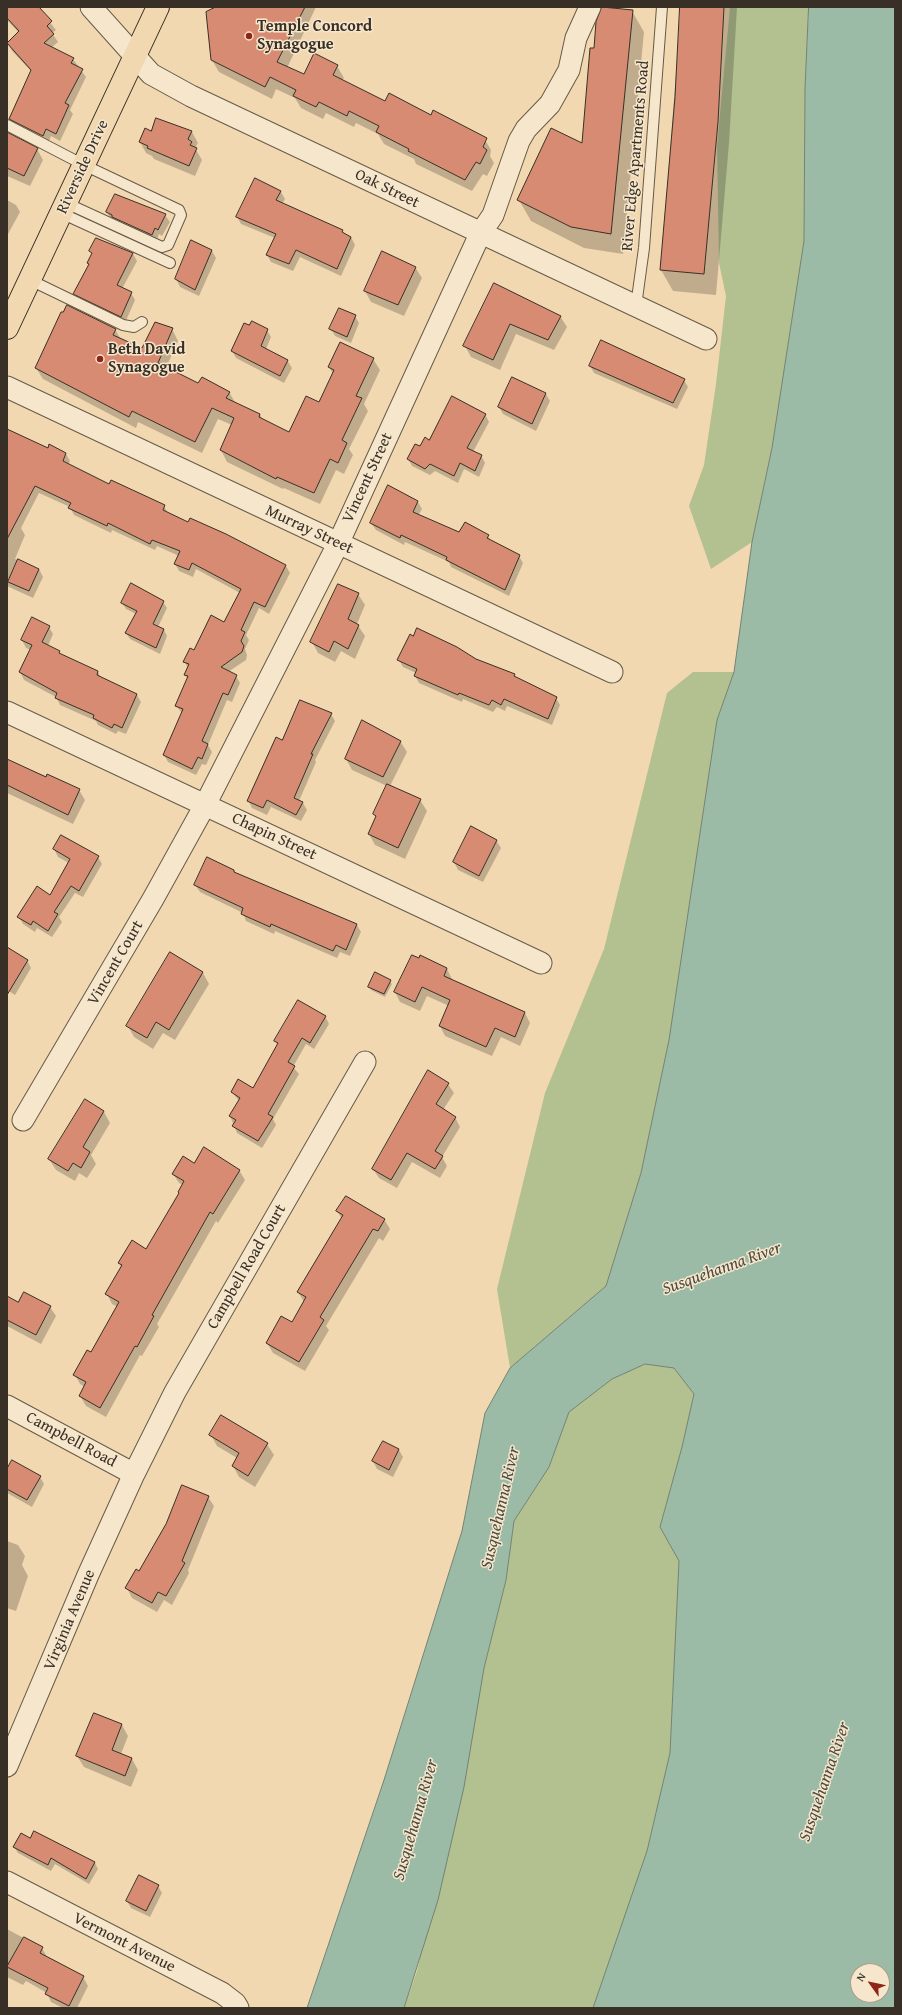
<!DOCTYPE html>
<html>
<head>
<meta charset="utf-8">
<style>
  body { margin:0 }
  #map { position:relative; width:902px; height:2015px; overflow:hidden; background:#f1d8b0; font-family:"Gentium Book Plus",serif }
  canvas { display:block }
  .frame { position:absolute; inset:0; border:8px solid #383026; pointer-events:none }
  .north { position:absolute; left:850px; top:1963px; width:40px; height:40px; box-sizing:border-box; background:#f6e6cc; border:1px solid #aa9d8a; border-radius:50%; rotate:303deg; font-size:11px; font-weight:700; line-height:16px; text-align:center; color:#383026 }
  .north::after { content:''; display:block; margin:auto; width:14px; height:18px; background:#8f2418; clip-path:polygon(50% 0,100% 100%,50% 72%,0 100%) }
</style>
</head>
<body>
<div id="map">
<canvas width="902" height="2015"></canvas>
<div class="frame"></div>
<div class="north">N</div>
</div>
<script>
const ctx = document.querySelector('canvas').getContext('2d');
ctx.lineJoin = 'round';
function fill(path, color) {
  ctx.fillStyle = color;
  ctx.fill(path, 'evenodd');
}
function stroke(path, color, width, dash) {
  ctx.strokeStyle = color;
  ctx.lineWidth = width;
  ctx.lineCap = dash ? 'butt' : 'round';
  ctx.setLineDash(dash || []);
  ctx.stroke(path);
}
function label(font, color, halo, rows, align = 'center') {
  ctx.font = font + ' "Gentium Book Plus",serif';
  ctx.lineWidth = 3;
  ctx.setLineDash([]);
  ctx.textBaseline = 'middle';
  ctx.strokeStyle = halo;
  ctx.fillStyle = color;
  for (const [text, x, y, turn = 0] of rows) {
    ctx.save();
    ctx.translate(x, y);
    ctx.rotate((+turn || 0) * Math.PI / 180);
    ctx.textAlign = isNaN(turn) ? turn : align;
    if (halo) ctx.strokeText(text, 0, 0);
    ctx.fillText(text, 0, 0);
    ctx.restore();
  }
}
fill(new Path2D(`
  M730,7H809L805,89L804,241L772,448L752,542L711,569L689,506L704,465L716,384L726,296L719,263L717,146Z
  M693,672H734L717,720L669,1040L641,1173L606,1286L510,1368L497,1289L545,1093L604,949L667,693Z
  M645,1364L674,1368L694,1394L682,1447L660,1527L679,1561L670,1753L647,1851L597,2003L593,2008H404L417,1971L484,1668L506,1580L514,1521L549,1467L569,1412L612,1379Z`), '#b3c090');
const water = new Path2D(`
  M809,7H895V2008H593L647,1851L670,1753L679,1561L660,1527L682,1447L694,1394L674,1368L645,1364L612,1379L569,1412L549,1467L514,1521L506,1580L484,1668L464,1787L438,1900L404,2008H307L384,1780L462,1531L485,1413L510,1368L606,1286L641,1173L669,1040L717,720L734,672L752,542L772,448L804,241L805,89ZM858,1971H882V1995H858Z`);
fill(water, '#9bbba7');
stroke(water, '#738373', 1);
fill(new Path2D(`
  M7,7H38L56,30L52,33L58,42L51,48L73,59L86,77L70,110L73,114L60,141L51,136L48,144L14,127L10,119L32,72L12,51L8,43L19,33L7,20Z
  M218,7H316L287,68L304,76L337,66L344,78L342,80L386,102L431,116L484,138L491,150L490,156L494,163L487,176L483,174L472,191L416,164L414,159L384,144L378,134L356,123L354,127L326,113L323,119L301,108L295,98L276,89L272,99L219,72L212,60Z
  M681,7H737L729,143L716,295L673,291L661,270Z
  M632,11L644,32L623,254L584,248L531,221L519,200L583,145L595,49Z
  M157,119L192,132L198,143L195,148L202,160L195,176L154,159L152,156L146,153L140,142L151,132Z
  M7,132L37,149L43,160L30,186L7,176Z
  M281,192L285,199L282,204L342,231L344,234L351,237L355,245L341,276L300,257L293,271L271,262L267,255L275,238L241,224L237,217Z
  M7,200L16,205L20,212L7,236Z
  M107,212L165,215L170,222L162,236L159,234L156,242L111,220Z
  M96,239L133,254L137,261L122,289L131,293L135,300L125,323L78,301L74,294L89,264L92,254L90,251Z
  M192,242L212,251L216,258L199,296L180,287L176,279Z
  M415,267L422,278L404,316L371,302L365,291Z
  M495,284L560,316L567,327L554,350L516,334L500,370L471,357L465,346Z
  M355,316L359,323L351,343L335,336L331,329Z
  M250,326L267,330L271,337L266,349L287,360L292,368L284,383L236,358L232,351Z
  M115,329L121,340L142,349L172,329L178,341L166,368L199,385L229,392L236,404L260,415L263,420L290,433L319,404L333,374L329,367L373,359L380,370L364,404L368,411L349,449L353,455L344,474L336,470L320,504L284,488L283,489L227,462L221,450L232,425L218,419L202,453L138,422L136,428L43,379L36,368Z
  M590,366L684,380L688,387L677,409L594,373Z
  M512,378L546,394L550,401L536,431L503,414L499,407Z
  M485,414L489,422L473,452L481,455L485,463L479,477L464,469L458,483L435,471L430,475L412,466L408,459L430,441Z
  M7,430L48,449L50,446L66,454L70,461L68,465L110,485L164,506L168,513L189,523L226,535L286,566L290,573L269,614L259,608L246,635L249,640L245,649L247,655L246,660L228,672L236,676L240,683L232,702L227,700L208,745L212,752L206,765L202,764L196,775L168,762L164,755L183,714L176,706L188,679L185,675L188,669L185,662L225,623L240,593L196,569L193,577L179,571L175,564L179,556L157,546L155,550L112,530L111,533L74,515L70,507L39,493L21,528L25,535L15,559L39,569L43,577L33,598L7,586Z
  M418,502L422,509L418,516L460,534L488,536L491,541L519,556L523,563L509,596L451,567L449,562L405,542L404,545L376,530L371,523Z
  M358,594L365,605L357,624L365,636L355,659L341,651L335,662L318,653L312,642Z
  M163,602L167,608L158,627L164,630L167,636L160,654L130,639L126,633L136,614L126,609L122,603Z
  M49,627L53,634L48,646L59,651L61,655L98,672L101,678L137,695L141,702L126,734L118,731L116,734L98,725L96,721L60,705L56,697L24,680L20,672L31,650L26,648L22,640Z
  M399,660H476L514,675L516,678L556,698L560,705L552,725L507,706L505,711L497,707L493,712L463,699L462,702L419,683L415,676L416,673L403,667Z
  M331,714L335,721L315,760L316,762L299,801L303,803L307,810L301,821L271,807L267,815L252,808L248,800Z
  M400,741L407,752L390,786L420,800L427,811L405,859L375,845L369,834L376,818L374,814L387,786L352,770L346,759Z
  M7,760L79,790L85,800L73,824L7,793Z
  M496,840L501,848L483,882L458,870L454,862Z
  M54,849L98,857L102,864L83,897L75,893L59,917L62,922L52,937L37,928L35,932L23,924L19,917L50,896L69,863L58,857Z
  M234,871L235,873L357,925L361,932L350,956L340,952L337,958L275,931L274,934L246,921L243,913L200,892L195,885Z
  M7,948L27,960L31,968L15,995L7,990Z
  M170,953L203,973L209,984L175,1040L163,1033L153,1049L134,1037L128,1026Z
  M421,956L447,969L452,979L451,981L525,1013L530,1023L520,1046L501,1037L492,1056L445,1036L440,1026L449,1006L427,996L420,1011L400,1002L395,992Z
  M390,981L392,984L385,997L371,990L370,987Z
  M325,1016L329,1024L314,1049L306,1044L293,1067L299,1074L273,1119L276,1125L262,1148L237,1133L230,1116L239,1101L232,1092L253,1090L278,1045L275,1041Z
  M448,1084L454,1093L443,1110L455,1117L460,1127L442,1157L447,1166L440,1178L412,1162L397,1188L379,1178L373,1169Z
  M85,1101L104,1112L110,1123L91,1155L96,1164L87,1178L79,1173L75,1181L56,1170L49,1159Z
  M194,1164L239,1170L245,1180L218,1223L216,1221L157,1324L159,1327L142,1356L140,1355L106,1417L86,1406L80,1396L85,1387L80,1384L75,1375L92,1353L118,1307L112,1304L107,1294L122,1268L119,1263L147,1250L180,1194L183,1185L179,1183L173,1174Z
  M337,1211L384,1219L390,1229L383,1241L379,1238L326,1326L329,1330L305,1371L273,1353L267,1343L292,1324L304,1302L298,1292L342,1219Z
  M7,1297L19,1303L50,1307L56,1316L41,1344L7,1326Z
  M211,1435L267,1444L274,1455L255,1487L239,1477L233,1466L237,1458L217,1446Z
  M383,1442L399,1450L403,1457L393,1477L377,1469L373,1461Z
  M7,1471L40,1477L44,1484L32,1507L7,1493Z
  M208,1497L214,1506L188,1570L189,1573L172,1605L164,1600L157,1612L132,1598L127,1588Z
  M7,1541L18,1545L25,1556L22,1565L28,1576L16,1611L7,1608Z
  M94,1714L122,1725L128,1736L121,1754L132,1759L138,1770L131,1787L84,1767L77,1756Z
  M34,1832L95,1863L98,1869L89,1884L55,1864L51,1871L18,1853L14,1847L30,1839Z
  M158,1886L162,1893L150,1917L131,1908L127,1901Z
  M7,1929L42,1948L47,1957L83,1977L88,1986L77,2008H63L51,2002L47,1993L26,1981L23,1985L7,1977Z`), '#0003');
const building = new Path2D(`
  M7,7H39L52,21L47,26L54,34L44,43L74,58L71,63L83,69L65,103L69,105L56,134L46,129L43,136L9,119L31,70L7,43L19,31L7,18Z
  M216,7H305L277,62L304,74L314,53L338,65L333,75L385,101L389,93L431,115L433,110L487,138L483,147L487,150L480,164L476,162L465,180L408,151L409,149L376,132L379,126L349,111L347,116L319,102L316,107L293,96L296,90L270,77L265,87L211,60L206,12Z
  M602,7L633,10L611,234L571,227L517,200L551,128L582,143L590,48H594L596,22Z
  M680,7H724L718,122L704,274L660,270L675,97Z
  M156,118L192,131L188,139L192,142L190,145L197,148L189,166L147,148L148,146L139,142L145,128L151,131Z
  M7,132L38,148L24,176L7,168Z
  M255,178L281,191L276,200L343,230L342,232L351,237L337,269L296,250L289,264L266,255L276,234L236,217Z
  M115,194L166,214L158,230L155,228L152,235L112,217V215L106,212Z
  M96,238L133,253L117,285L132,292L121,317L73,294L89,264L87,263L92,253L89,251Z
  M191,240L212,250L195,290L175,279Z
  M382,251L416,267L398,305L364,291Z
  M494,283L561,316L548,340L510,324L493,360L463,346Z
  M67,305L116,329L113,335L142,348L155,322L173,328L158,363L198,383L202,377L230,392L226,398L260,414L259,417L289,432L306,396L319,402L334,370L328,367L340,342L374,358L356,396L362,398L342,440L347,443L338,463L330,459L314,493L277,477L276,479L220,450L234,418L212,408L195,442L132,411L129,417L35,368L61,312H63Z
  M339,308L356,315L347,337L329,329Z
  M252,321L268,329L261,346L288,360L280,376L231,351L244,323L249,325Z
  M601,340L685,379L673,403L589,366Z
  M512,377L546,393L532,424L498,407Z
  M452,396L486,414L467,448L482,455L475,471L460,463L454,476L430,464L425,469L407,459L415,444L420,446L425,437L429,440Z
  M7,429L48,448L49,444L66,453L63,461L109,484L111,480L165,505L163,510L188,522L190,518L226,534L286,565L265,607L254,602L241,630L245,632L241,641L244,646L242,652L221,667L237,675L228,695L223,693L202,741L208,744L202,759L198,757L192,769L163,755L183,709L175,706L188,676L184,675L189,664L183,662L190,648L194,650L211,615L224,622L241,589L192,563L189,570L174,564L180,551L152,540L150,544L108,523L107,526L68,508L71,503L35,486L7,539Z
  M388,485L418,501L413,512L459,532L465,522L489,535L487,538L520,555L505,590L446,560L447,557L401,535L400,538L370,523Z
  M18,559L39,569L29,591L8,582Z
  M131,583L164,601L153,624L164,629L156,648L125,633L137,611L121,603Z
  M338,584L359,593L348,619L359,625L348,649L334,641L329,652L310,642Z
  M32,617L50,626L42,642L60,651L59,653L98,671L97,675L137,694L122,728L114,724L112,728L93,718L94,715L55,698L57,693L19,672L32,645L21,640Z
  M417,628L457,647L476,659L515,674L514,676L557,697L548,719L504,699L501,705L492,700L489,705L459,693L458,695L414,676L417,669L397,660L410,634L413,636Z
  M300,700L332,713L311,754H313L294,798L303,802L296,815L267,800L263,808L247,801L276,737L282,740Z
  M362,720L401,741L383,777L345,759Z
  M7,759L46,777L47,774L80,789L68,815L7,785Z
  M387,784L421,799L398,848L368,834L376,816L373,814Z
  M471,826L497,840L479,876L453,862Z
  M61,835L99,856L79,891L71,886L54,912L58,914L48,931L33,921L31,925L17,917L37,886L50,895L70,859L53,849Z
  M207,857L234,870V872L357,924L346,950L336,945L333,951L271,924L270,927L241,914L243,908L194,885Z
  M7,947L28,960L7,995Z
  M170,952L203,972L169,1030L156,1022L147,1038L126,1026Z
  M412,955L419,958L420,955L447,968L444,976L525,1012L515,1037L495,1028L486,1047L439,1026L450,1000L422,987L415,1002L394,992Z
  M375,972L391,980L384,994L368,987Z
  M298,1000L326,1016L310,1043L302,1038L288,1062L295,1066L268,1114L273,1117L258,1141L232,1126L236,1120L229,1116L240,1098L231,1092L238,1079L253,1088L278,1043L274,1041Z
  M428,1070L449,1083L436,1104L456,1117L435,1151L443,1156L435,1169L407,1153L391,1180L372,1169Z
  M85,1099L104,1111L83,1147L90,1152L81,1168L73,1163L68,1171L48,1159Z
  M204,1147L240,1170L213,1214L210,1212L152,1315L154,1316L137,1347L135,1346L100,1408L79,1396L86,1382L73,1375L87,1350L91,1352L119,1302L105,1294L122,1265L118,1263L132,1240L146,1249L179,1193L178,1192L184,1181L172,1174L183,1156L194,1163Z
  M346,1196L385,1219L378,1231L373,1229L320,1317L324,1320L299,1362L266,1343L281,1316L292,1322L306,1297L297,1292L343,1215L336,1211Z
  M24,1292L51,1306L36,1335L7,1320V1296L18,1302Z
  M221,1415L268,1443L248,1476L232,1466L239,1453L209,1435Z
  M383,1441L399,1449L389,1470L372,1461Z
  M12,1460L41,1476L27,1500L7,1489V1469Z
  M182,1485L209,1496L182,1561L185,1563L166,1596L158,1592L152,1603L125,1588L136,1569L139,1571L166,1524Z
  M94,1713L122,1724L112,1750L132,1758L125,1776L76,1756Z
  M34,1831L95,1862L86,1879L51,1858L48,1865L13,1847L21,1833L30,1838Z
  M139,1875L159,1885L146,1911L126,1901Z
  M24,1937L43,1947L40,1953L84,1976L69,2006L45,1994L48,1988L7,1967Z`);
fill(building, '#d68b72');
stroke(building, '#383026', 1);
const lane = new Path2D(`
  M7,125L84,165L179,210L181,215L168,245L162,247L66,203
  M61,213L170,263
  M30,280L123,325L134,327L142,322
  M636,306L644,248L662,7`);
const street = new Path2D(`
  M91,7L151,74L191,96L706,339
  M7,387L612,672
  M7,712L541,963
  M23,1120L153,899L205,805L338,544L480,234L493,215L519,141L526,129L550,104L569,70L576,38L590,7
  M7,1406L134,1474
  M7,1766L88,1575L134,1474L175,1392L365,1062
  M7,1882L222,1993L235,2003L238,2008`);
const primary = new Path2D(`
  M7,328L158,7`);
stroke(lane, '#665a48', 12);
stroke(street, '#665a48', 23);
stroke(primary, '#383026', 24);
stroke(lane, '#f6e6cc', 10);
stroke(street, '#f6e6cc', 21);
stroke(primary, '#f1d8b0', 22);
for (const [x, y, r, color] of [
  [249,36,4,"#8f2418"],
  [100,359,4,"#8f2418"]
]) {
  const dot = new Path2D();
  dot.arc(x, y, r, 0, 2 * Math.PI);
  ctx.fillStyle = color;
  ctx.fill(dot);
  stroke(dot, '#f6e6cc', 1.5);
}
label('bold 16px', '#383026', '#f6e6cc', [
  ["Temple Concord",257,27],
  ["Synagogue",257,45],
  ["Beth David",108,350],
  ["Synagogue",108,368]
], 'left');
label('16px', '#383026', '#f6e6cc', [
  ["River Edge Apartments Road",636,156,-85],
  ["Riverside Drive",83,167,-65],
  ["Oak Street",387,189,26],
  ["Vincent Street",368,478,-65],
  ["Murray Street",309,530,25],
  ["Chapin Street",274,837,25],
  ["Vincent Court",116,963,-60],
  ["Campbell Road Court",247,1267,-60],
  ["Campbell Road",71,1440,28],
  ["Virginia Avenue",70,1620,-67],
  ["Vermont Avenue",124,1943,27]
]);
label('italic 17px', '#4c4c40', '#f6e6cc', [
  ["Susquehanna River",722,1269,-20],
  ["Susquehanna River",501,1508,-77],
  ["Susquehanna River",825,1782,-71],
  ["Susquehanna River",416,1820,-74]
]);
</script>
</body>
</html>
